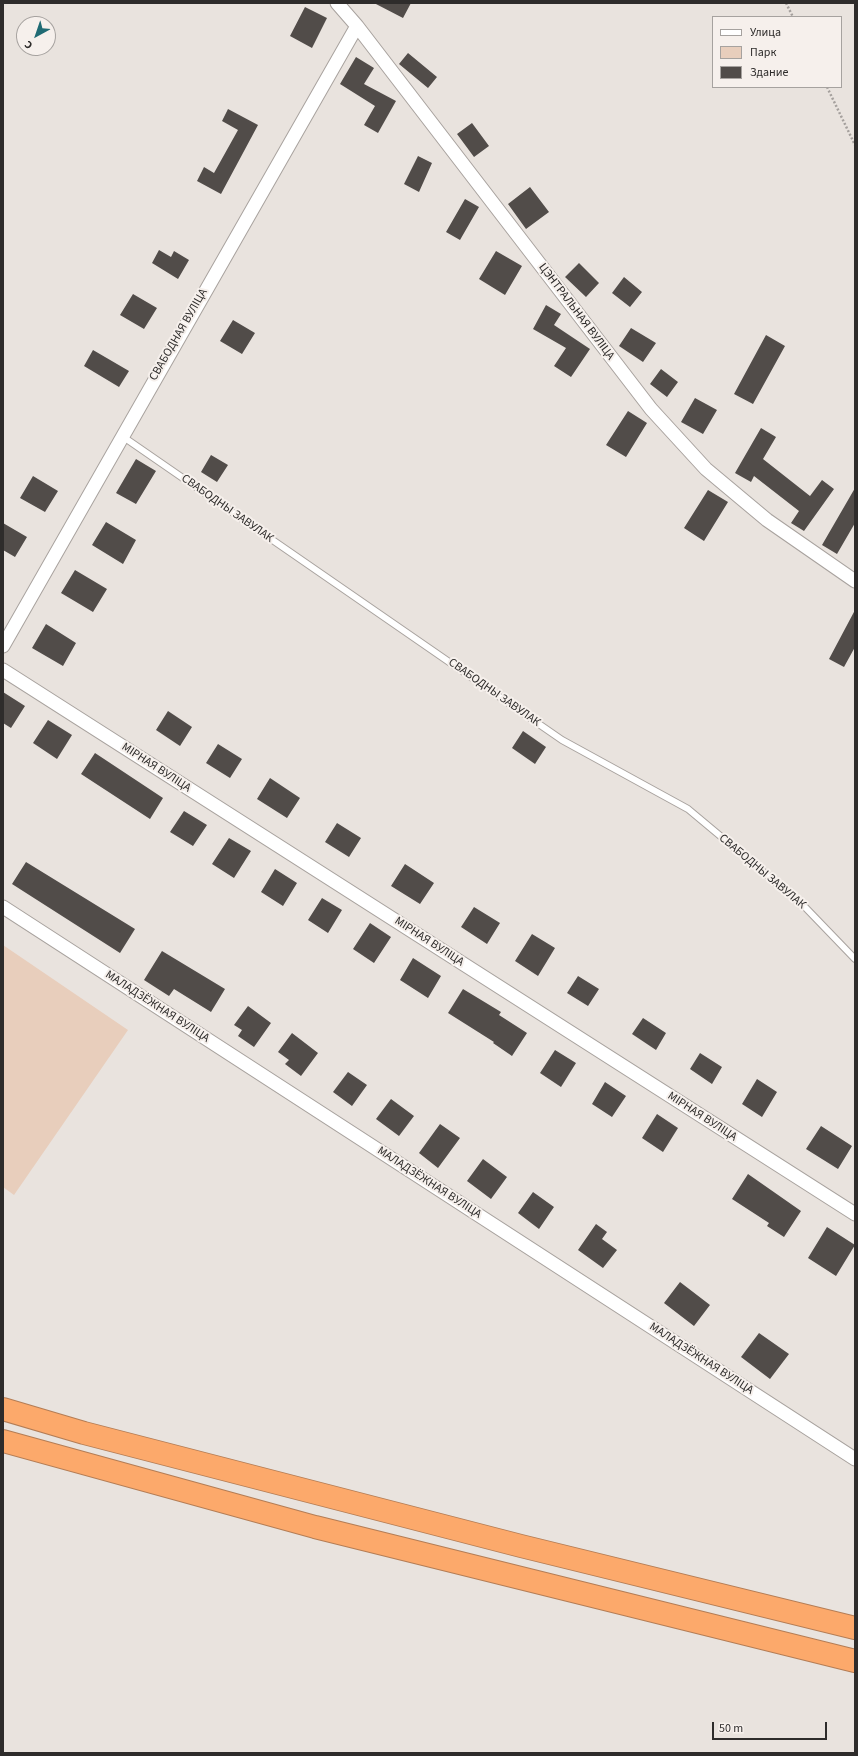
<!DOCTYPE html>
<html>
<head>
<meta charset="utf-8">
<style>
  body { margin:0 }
  #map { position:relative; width:858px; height:1756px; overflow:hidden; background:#e9e3de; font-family:"Source Sans 3",sans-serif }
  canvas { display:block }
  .frame { position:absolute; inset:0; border:4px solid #2e2c2b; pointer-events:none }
  .legend { position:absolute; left:712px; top:16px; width:130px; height:72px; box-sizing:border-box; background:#f6f0ec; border:1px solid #a6a29f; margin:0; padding:5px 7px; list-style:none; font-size:12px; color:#2e2c2b }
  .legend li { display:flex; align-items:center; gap:8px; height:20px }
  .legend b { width:20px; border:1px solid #a6a29f }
  .north { position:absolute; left:16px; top:16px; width:40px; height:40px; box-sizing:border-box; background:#f6f0ec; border:1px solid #a6a29f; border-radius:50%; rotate:220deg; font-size:11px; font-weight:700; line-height:16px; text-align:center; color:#2e2c2b }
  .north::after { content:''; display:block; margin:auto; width:14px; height:18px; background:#206b74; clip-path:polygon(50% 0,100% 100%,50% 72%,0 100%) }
  .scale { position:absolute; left:712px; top:1722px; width:115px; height:18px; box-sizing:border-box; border:2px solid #2e2c2b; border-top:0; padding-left:5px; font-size:12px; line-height:14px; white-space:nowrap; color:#2e2c2b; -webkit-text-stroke:3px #f6f0ec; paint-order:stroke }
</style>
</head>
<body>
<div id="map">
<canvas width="858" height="1756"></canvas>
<div class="frame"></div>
<ul class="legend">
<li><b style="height:5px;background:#fff"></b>Улица</li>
<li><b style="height:11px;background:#e8cebc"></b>Парк</li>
<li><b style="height:11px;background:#514c49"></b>Здание</li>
</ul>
<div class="north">С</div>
<div class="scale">50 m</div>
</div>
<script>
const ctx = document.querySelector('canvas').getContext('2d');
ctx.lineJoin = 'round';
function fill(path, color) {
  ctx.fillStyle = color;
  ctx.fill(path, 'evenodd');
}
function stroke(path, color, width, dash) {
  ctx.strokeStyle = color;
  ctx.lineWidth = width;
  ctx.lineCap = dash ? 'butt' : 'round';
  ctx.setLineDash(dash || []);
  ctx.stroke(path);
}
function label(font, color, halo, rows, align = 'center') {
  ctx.font = font + ' "Source Sans 3",sans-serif';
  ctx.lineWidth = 4;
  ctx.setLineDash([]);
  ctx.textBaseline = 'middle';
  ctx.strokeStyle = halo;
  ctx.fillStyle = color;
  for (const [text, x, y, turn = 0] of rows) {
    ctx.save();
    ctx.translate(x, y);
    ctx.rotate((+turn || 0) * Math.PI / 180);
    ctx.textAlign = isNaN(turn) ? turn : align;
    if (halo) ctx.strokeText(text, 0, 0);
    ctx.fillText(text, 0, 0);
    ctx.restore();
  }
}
fill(new Path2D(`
  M3,945L128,1030L14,1195L3,1187Z`), '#e8cebc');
fill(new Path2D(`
  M374,3H411L403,18Z
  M305,7L327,18L312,48L290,36Z
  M408,53L437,77L428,88L399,64Z
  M356,57L374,68L364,84L396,101L378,133L364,125L375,106L340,84Z
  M228,109L258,125L221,194L197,181L204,167L214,173L238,130L222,121Z
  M472,123L489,146L474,157L457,134Z
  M418,156L432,163L419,192L404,184Z
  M530,187L549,212L526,229L508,204Z
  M465,199L479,207L460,240L446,232Z
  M159,250L171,257L174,251L189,260L178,279L152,263Z
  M496,251L522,266L505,295L479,279Z
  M579,263L599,283L586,297L565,277Z
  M624,277L642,292L630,307L612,293Z
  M133,294L157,308L144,329L120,315Z
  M546,305L561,314L554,325L590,349L571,377L554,366L566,348L533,329Z
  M233,320L255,333L242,354L220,341Z
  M631,328L656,343L643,362L619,346Z
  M766,335L785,346L753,404L734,394Z
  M93,350L129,371L119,387L84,366Z
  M661,369L678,382L667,397L650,384Z
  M695,398L717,410L703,434L681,422Z
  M628,411L647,423L626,457L606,445Z
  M761,428L776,437L763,459L810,496L822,480L834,489L804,531L791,523L799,511L754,476L751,482L735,473Z
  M211,455L228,465L217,482L201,472Z
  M136,459L156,471L136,504L116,493Z
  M33,476L58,491L45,512L20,498Z
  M855,488V523L837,554L822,545Z
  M708,490L728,502L704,541L684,528Z
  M106,522L136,540L123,564L92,545Z
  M3,523L27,537L15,557L3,550Z
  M75,570L107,589L93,612L61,593Z
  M855,610V647L844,667L829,659Z
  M46,624L76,643L63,666L32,648Z
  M3,692L25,706L11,728L3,723Z
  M168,711L192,727L180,746L156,730Z
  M48,720L72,735L57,759L33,743Z
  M523,731L546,747L535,764L512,748Z
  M218,744L242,759L230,778L206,763Z
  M95,753L163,798L150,819L81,774Z
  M270,778L300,798L287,818L257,799Z
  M184,811L207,825L193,846L170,832Z
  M337,823L361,838L349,857L325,842Z
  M229,838L251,851L234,878L212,864Z
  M26,862L135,929L120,953L12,884Z
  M405,864L434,883L420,904L391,886Z
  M275,869L297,883L283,906L261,892Z
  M322,898L342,910L328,933L308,920Z
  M474,907L500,923L487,944L461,927Z
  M370,923L391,937L374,963L353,949Z
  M532,934L555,948L538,976L515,961Z
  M162,951L225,989L211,1012L174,989L169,996L144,980Z
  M413,958L441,976L428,998L400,980Z
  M578,976L599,989L588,1006L567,993Z
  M463,989L501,1012L499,1015L527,1033L512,1056L493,1043L494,1042L448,1013Z
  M248,1006L271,1023L254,1047L238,1036L242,1030L234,1025Z
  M643,1018L666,1033L656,1050L632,1034Z
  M292,1033L318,1053L301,1076L285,1064L289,1060L278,1052Z
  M555,1050L576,1063L561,1087L540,1073Z
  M700,1053L722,1067L712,1084L690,1069Z
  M348,1072L367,1085L352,1106L333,1092Z
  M757,1079L777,1092L762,1117L742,1104Z
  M605,1082L626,1096L612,1117L592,1104Z
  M391,1099L414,1116L399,1136L376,1119Z
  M657,1114L678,1128L663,1152L642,1138Z
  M440,1124L460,1138L438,1168L419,1153Z
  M821,1126L852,1146L838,1169L806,1149Z
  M483,1159L507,1177L491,1199L467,1181Z
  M748,1174L801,1211L784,1237L767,1226L769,1223L732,1199Z
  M533,1192L554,1207L539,1229L518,1213Z
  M596,1224L607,1232L602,1239L617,1250L603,1268L578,1250Z
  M827,1227L855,1245L836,1276L808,1258Z
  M680,1282L710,1305L694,1326L664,1303Z
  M759,1333L789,1354L770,1379L741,1357Z`), '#514c49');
const lane = new Path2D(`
  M122,436L562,740L688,809L803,905L855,959`);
const street = new Path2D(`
  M337,3L357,26L651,409L706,469L767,520L855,581
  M3,646L357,26
  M3,670L855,1214
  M3,907L855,1459`);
const highway = new Path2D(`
  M3,1409L84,1433L521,1546L855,1628
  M3,1441L315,1527L855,1661`);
stroke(lane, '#a8a29e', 8);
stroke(street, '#a8a29e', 15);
stroke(highway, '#b47d55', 24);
stroke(new Path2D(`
  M786,3L793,17
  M827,87L855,145`), '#a5a09d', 2.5, [2, 2]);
stroke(lane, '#fff', 6);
stroke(street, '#fff', 13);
stroke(highway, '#fca96b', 22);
label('12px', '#2e2c2b', '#f6f0ec', [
  ["ЦЭНТРАЛЬНАЯ ВУЛІЦА",576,312,53],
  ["СВАБОДНАЯ ВУЛІЦА",179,335,-60],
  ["СВАБОДНЫ ЗАВУЛАК",227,509,35],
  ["СВАБОДНЫ ЗАВУЛАК",494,693,35],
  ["МІРНАЯ ВУЛІЦА",156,768,33],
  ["СВАБОДНЫ ЗАВУЛАК",762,872,40],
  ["МІРНАЯ ВУЛІЦА",429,942,33],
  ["МАЛАДЗЁЖНАЯ ВУЛІЦА",157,1007,33],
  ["МІРНАЯ ВУЛІЦА",702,1117,33],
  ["МАЛАДЗЁЖНАЯ ВУЛІЦА",429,1183,33],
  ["МАЛАДЗЁЖНАЯ ВУЛІЦА",701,1359,33]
]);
</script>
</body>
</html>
